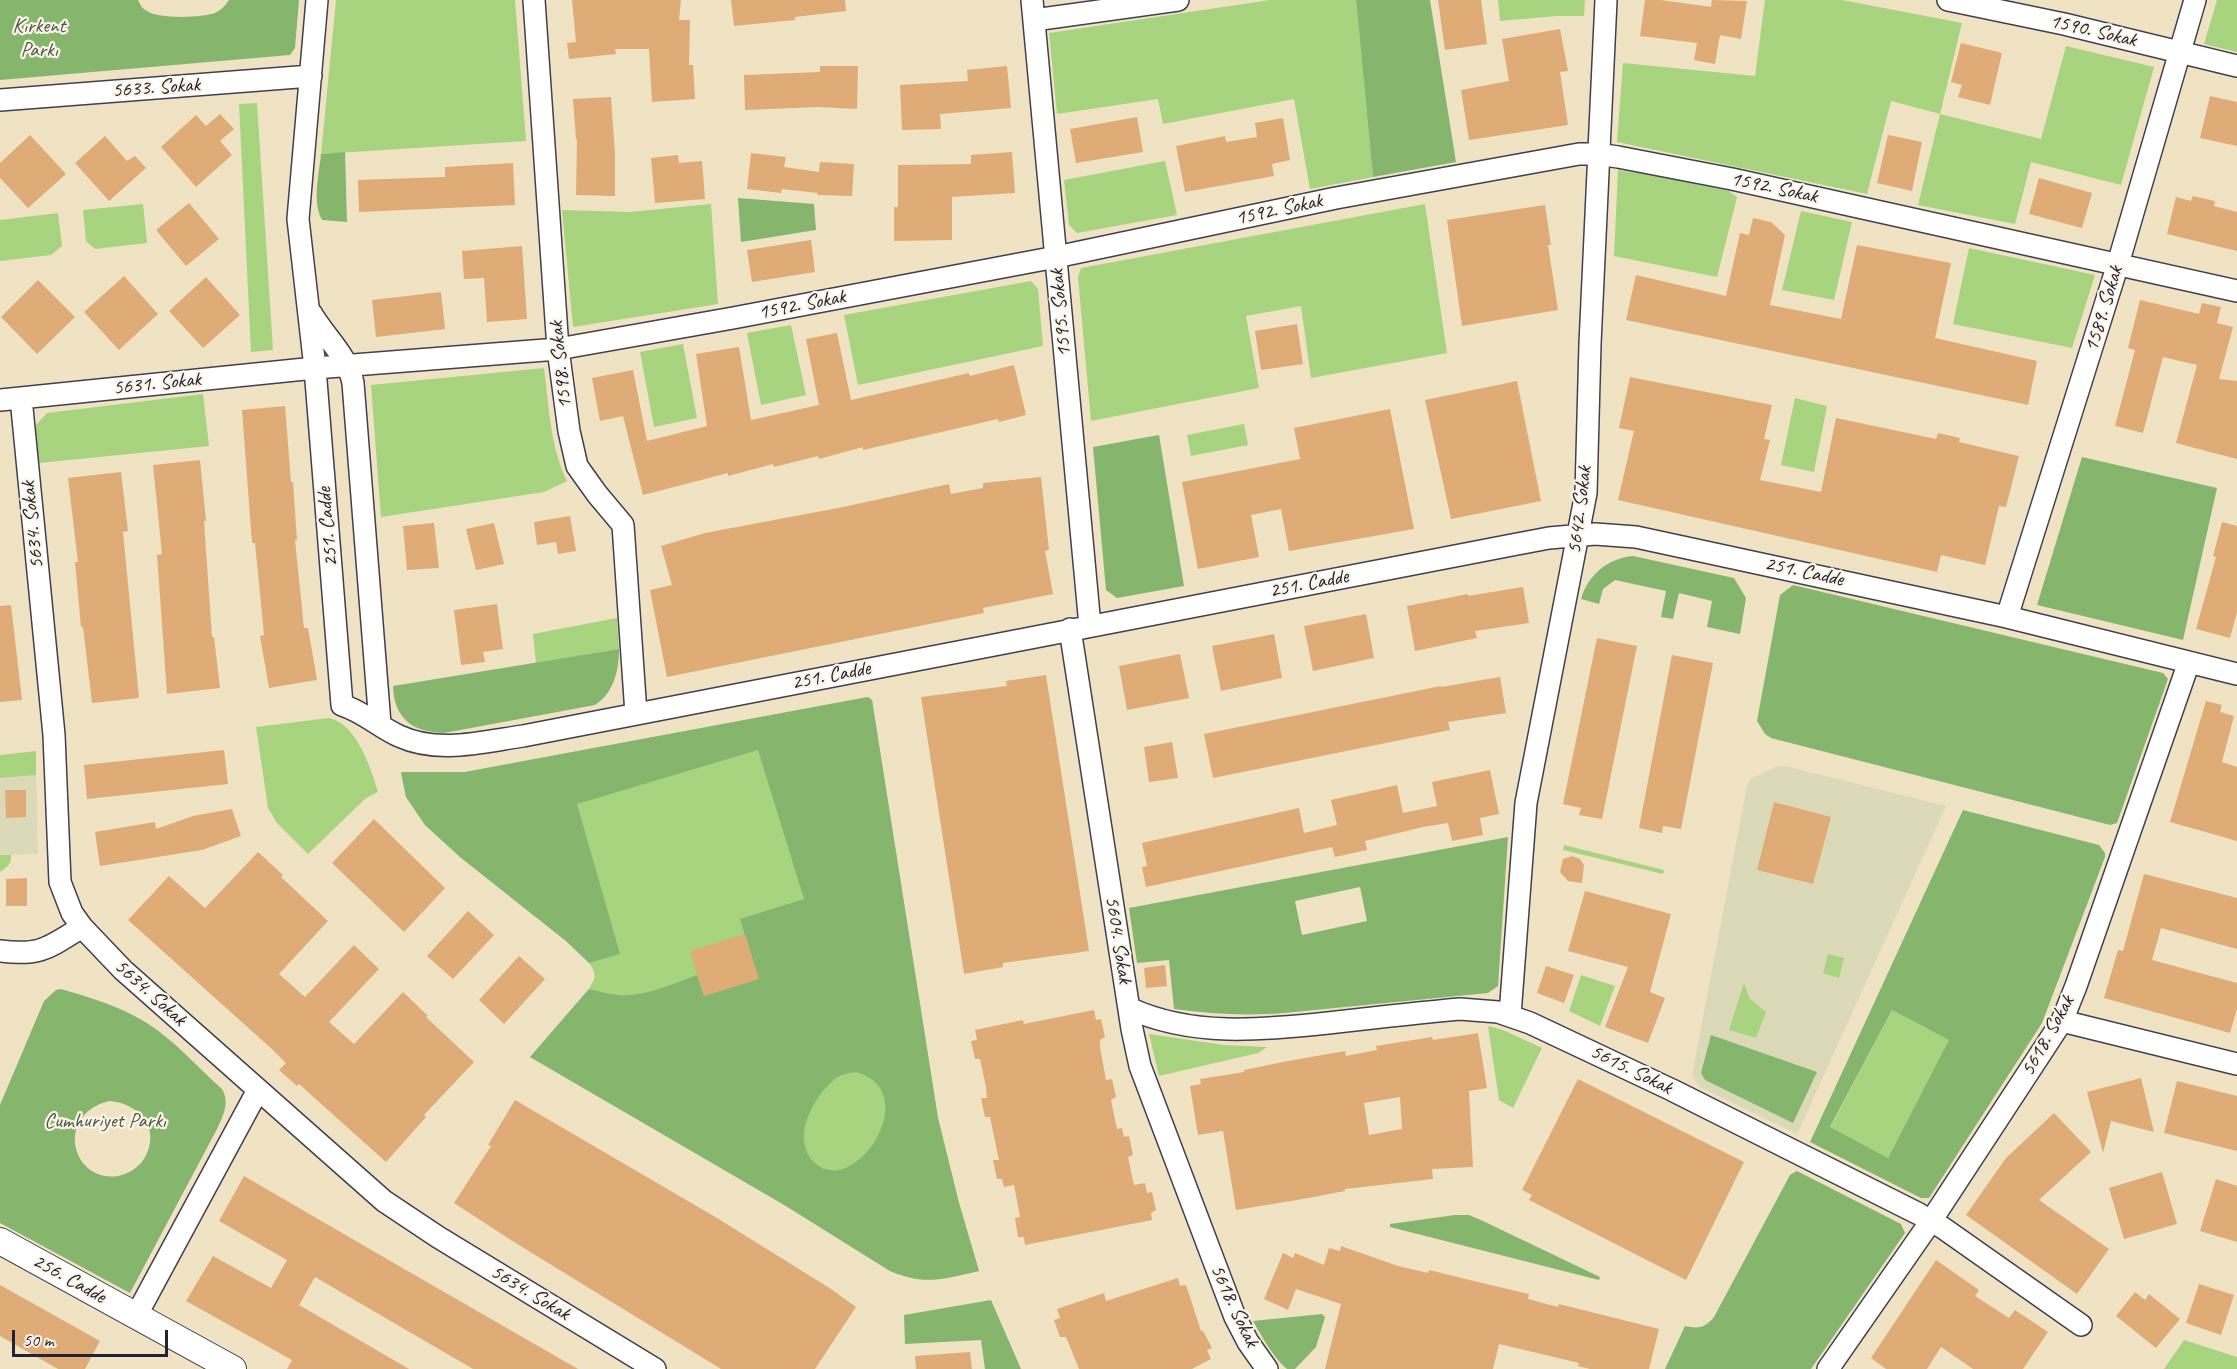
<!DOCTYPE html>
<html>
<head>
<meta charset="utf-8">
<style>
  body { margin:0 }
  #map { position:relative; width:2237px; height:1369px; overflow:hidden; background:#efe3c4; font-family:Caveat,sans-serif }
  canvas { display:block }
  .scale { position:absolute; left:12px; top:1330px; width:156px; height:27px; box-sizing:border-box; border:3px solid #22223b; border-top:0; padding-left:8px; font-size:18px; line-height:21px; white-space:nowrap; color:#22223b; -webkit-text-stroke:4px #fcf5e5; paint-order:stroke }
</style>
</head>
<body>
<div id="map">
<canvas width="2237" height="1369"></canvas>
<div class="scale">50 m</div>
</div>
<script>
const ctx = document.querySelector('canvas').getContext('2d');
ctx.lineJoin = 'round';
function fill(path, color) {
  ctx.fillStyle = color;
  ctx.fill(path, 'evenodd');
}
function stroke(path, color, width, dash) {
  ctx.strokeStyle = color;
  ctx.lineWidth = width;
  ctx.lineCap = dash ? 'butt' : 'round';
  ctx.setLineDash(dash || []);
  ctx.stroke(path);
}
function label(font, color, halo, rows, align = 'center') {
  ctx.font = font + ' Caveat,sans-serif';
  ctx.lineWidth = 4.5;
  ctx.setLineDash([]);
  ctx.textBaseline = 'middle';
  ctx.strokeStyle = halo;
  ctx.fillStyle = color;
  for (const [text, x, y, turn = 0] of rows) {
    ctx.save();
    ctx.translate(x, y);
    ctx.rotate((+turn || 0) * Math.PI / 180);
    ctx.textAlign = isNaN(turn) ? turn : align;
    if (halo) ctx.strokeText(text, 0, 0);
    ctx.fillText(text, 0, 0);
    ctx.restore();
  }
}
fill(new Path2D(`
  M1778,766H1785L1946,806L1797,1134L1700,1087L1692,1075L1747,786L1751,779Z
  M36,775L38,854L0,855V778Z`), '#dcd9b8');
fill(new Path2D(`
  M336,0H515L526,141L321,154Z
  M1270,0H1356L1373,177L1310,189L1294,99L1163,124L1158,99L1057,114L1049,33Z
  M1498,0H1585L1584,16H1557L1500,21Z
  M1765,0H1842L1962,23L1940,114L2041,139L2066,46L2154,67L2121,185L2031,162L2015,224L1918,205L1940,114L1891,101L1867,194L1617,142L1623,63L1755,76Z
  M2217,0H2237V52L2204,44Z
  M257,103L273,350L251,352L239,104Z
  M1165,161L1177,215L1077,233L1069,225L1064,180Z
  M1618,170L1658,176L1729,191L1737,197L1717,277L1614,256Z
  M143,204L147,243L95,249L86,241L83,210Z
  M711,204L718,304L573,327L562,210L630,212Z
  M1425,204L1447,353L1311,378L1301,306L1246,316L1259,388L1091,421L1078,277L1081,268Z
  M1801,211L1852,222L1834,300L1782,290Z
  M58,213L62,246L51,255L0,261V220Z
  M1969,248L2095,275L2072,348L1953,324Z
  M1031,281L1038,289L1043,346L858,385L844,315Z
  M791,325L806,395L761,405L747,333Z
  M683,344L697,418L654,427L640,352Z
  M544,368C549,406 550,446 567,481L544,492L381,517L371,385Z
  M203,394L209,446L39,463L35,426L47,413Z
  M1795,398L1827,406L1814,472L1781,465Z
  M1244,424L1248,445L1191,456L1187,435Z
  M617,618L619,649L536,663L533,634Z
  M868,697L872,700L938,1118L959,1203L979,1271C943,1279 926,1286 890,1271L786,1206L530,1057L589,989L595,977L593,969L587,960L566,941L460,857L425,825L406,797L401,772H465Z
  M329,718C356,723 371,768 378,792L366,798L308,854L277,823L268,808L256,727Z
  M36,751V775L0,778V755Z
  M1564,845L1664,870L1663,874L1563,850Z
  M0,855H11C12,864 7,867 0,872Z
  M1828,954L1844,958L1839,978L1823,973Z
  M1581,975L1615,986L1600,1026L1569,1011Z
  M1744,983L1750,999L1766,1012L1756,1038L1729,1030Z
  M1892,1010L1950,1040L1888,1158L1830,1128Z
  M1488,1026L1503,1030L1542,1048L1513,1108L1499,1100Z
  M1149,1034L1224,1045L1267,1047L1258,1053L1159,1076Z
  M2184,1340L2237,1357V1369H2164Z`), '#a8d480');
fill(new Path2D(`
  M0,0H138C140,4 142,9 147,11C158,19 201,18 215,13C221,10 225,6 229,0H299L295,48L290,55L0,80Z
  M1356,0H1430L1456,162L1373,177Z
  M345,152L347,222L322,220C312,202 319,174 321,154Z
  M738,198L814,204L816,230L741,242Z
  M1159,435L1184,586L1117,598L1106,590L1093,447Z
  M2082,457L2217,488L2183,640L2037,605Z
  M1633,556L1734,578L1746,598L1740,634L1707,627L1712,601L1679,593L1673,619L1661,617L1666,591L1615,580L1603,589L1599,604L1581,599C1588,575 1608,558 1633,556Z
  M1793,585L2163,673L2168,679L2117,823L2110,825L1771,738L1765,734L1757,721L1780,595Z
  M619,649C619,670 614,693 595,705L444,733C413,732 394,719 393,686Z
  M868,697L872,700L938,1118L959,1203L979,1271C943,1279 926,1286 890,1271L786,1206L530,1057L589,989C599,991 608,994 618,995C645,997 672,984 697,975L704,996L758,979L740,919L804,899L758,750L577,804L620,954L589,963L566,941L460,857L425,825L406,797L401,772H465ZM856,1072C927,1092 852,1203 813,1161C791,1137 814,1096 835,1079C841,1074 849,1073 856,1072Z
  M1963,810L2099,845L2105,853V857L2042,1023L1929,1198H1921L1810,1142ZM1892,1010L1949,1040L1888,1158L1830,1127Z
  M1508,837L1498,986L1488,993L1284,1013C1246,1016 1211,1014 1174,1009L1169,960L1137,963L1129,908ZM1360,887L1367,921L1302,935L1295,901Z
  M61,989C88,997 116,1005 140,1019C171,1036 196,1066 222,1089C230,1103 223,1116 217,1129L130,1293L0,1223V1105L44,1001L56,990ZM109,1101C139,1103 162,1129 144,1159C138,1168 128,1174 118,1176C72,1183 54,1115 109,1101Z
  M1711,1035L1817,1072L1793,1123L1705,1080L1701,1073Z
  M1797,1171L1901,1224L1905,1233L1811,1369H1665L1685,1326C1698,1329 1705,1328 1714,1317L1790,1175Z
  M1455,1215H1469L1483,1221L1600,1277L1599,1280L1390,1227V1224Z
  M991,1300L1021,1369H985L981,1340L905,1344L904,1315Z
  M1322,1314L1325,1317L1316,1347L1295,1369H1287C1272,1356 1263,1338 1253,1321Z`), '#86b66e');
fill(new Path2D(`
  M572,0H681L679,20H690L689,65H693L695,99L652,102L649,49H615L616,54L569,59L567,43L576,42Z
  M731,0H845L846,11L795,17V20L734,26Z
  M1438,0H1481L1487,44L1445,50Z
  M1645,0H1661L1711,7L1712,0L1747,1L1741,39L1720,35L1715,64L1694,60L1697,43L1640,36Z
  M1560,29L1568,71L1560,72L1568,125L1469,140L1461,90L1509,81L1502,39Z
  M1961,43L2002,53L1990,105L1958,97L1962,85L1951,82Z
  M820,66H858L857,109L819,107L745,110L744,75L820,72Z
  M1007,66L1011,108L940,114L941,129L902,130L900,85L968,81L967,70Z
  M2210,96L2237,102V146L2200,138Z
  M611,97L615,155V196L576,195L577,139H576L573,99Z
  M220,114L234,129L220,141L232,155L196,187L161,147L196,115L206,126Z
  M1137,117L1143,152L1076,163L1070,129Z
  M1283,118L1290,160L1272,164L1274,176L1185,192L1176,146L1225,136L1226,142L1257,137L1255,123Z
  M30,135L66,174L28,208L0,178V163Z
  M1888,135L1922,142L1912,191L1877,183Z
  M105,136L127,161L135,156L146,168L109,201L75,163Z
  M1012,152L1015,193L952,197V240L894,241V207H898V165L971,164V155Z
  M751,153L786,157L784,167L819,172L820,162L854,164L852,196L817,195L818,193L782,189L781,193L747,189Z
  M678,155L679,163L702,161L705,199L655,203L651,158Z
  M513,163L515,205L359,212L358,180L445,177V167Z
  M2039,178L2092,193L2082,228L2029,214Z
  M2193,196L2215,201L2214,206L2237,212V251L2167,234L2176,197L2191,201Z
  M189,203L219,239L186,266L156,230Z
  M1545,205L1551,245H1548L1558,310L1462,326L1447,220Z
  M1753,218L1771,222L1785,235L1770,305L1841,319L1857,245L1951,263L1935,338L2037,361L2028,405L1626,320L1636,275L1726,296L1740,233L1749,235Z
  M811,240L815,272L752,282L747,250Z
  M522,246L527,319L487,322L484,278L464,279L462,251Z
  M124,276L158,314L119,350L84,312Z
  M206,277L240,315L203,348L169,311Z
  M38,280L75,317L37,354L1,317Z
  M441,292L445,329L376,337L372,300Z
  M2140,300L2199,314L2202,303L2221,307L2217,323L2233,327L2219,379L2237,381V459L2176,443L2197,365L2163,357L2143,433L2115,426L2135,350L2128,348Z
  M1297,324L1303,364L1261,370L1255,331Z
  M837,333L851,400L969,373L970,376L1014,365L1026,415L999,422L998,419L863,450V447L819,459L818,456L774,467L773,464L728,476V473L643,495L623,416L600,421L592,378L633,370L647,441L707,426L696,354L739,347L751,420L819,405L806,339Z
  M1630,377L1772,405L1764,439L1770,440L1760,480L1821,492L1836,418L1936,439L1938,433L1960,438L1959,442L2019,456L2006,507L1999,506L1985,565L1941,555L1937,572L1618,500L1634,431L1619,428Z
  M1517,381L1541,501L1451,519L1425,400Z
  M285,406L291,482H293L297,540H295L304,628H308L317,680L269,688L260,636L264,635L255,543H252L242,410Z
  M1390,409L1414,529L1289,551L1281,509L1251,515L1259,557L1198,569L1182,482L1300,459L1294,428Z
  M200,460L206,521H204L212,637H214L220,688L167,694L157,555L162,554L153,465Z
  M121,472L128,531L123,532L139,698L92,703L83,627H81L75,562H78L68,478Z
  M1041,477L1049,550L1045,551L1053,594L983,608L984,613L667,677L650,590L672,585L661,546L705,533L843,507L949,484L951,494L983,488V483Z
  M570,516L576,551L558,554L556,542L537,545L534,522Z
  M2222,522L2237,526V612L2230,638L2196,629L2216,557L2213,556Z
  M434,523L439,568L407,570L403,526Z
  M494,523L504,564L476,570L466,529Z
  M1523,587L1529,623L1475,631L1477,638L1415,651L1407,606L1468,594V596Z
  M497,604L503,649L483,652L485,662L461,665L454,610Z
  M11,605L22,700L0,702V606Z
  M1366,614L1374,658L1313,671L1304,626Z
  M1274,634L1282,678L1221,691L1212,646Z
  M1597,638L1637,646L1602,819L1579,815L1581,808L1563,804Z
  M1180,654L1189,698L1127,710L1119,666Z
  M1672,655L1713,663L1681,829L1663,826L1662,833L1639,828Z
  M1046,675L1089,951L1003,963V967L964,974L921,697L1007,686L1006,681Z
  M1500,677L1506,713L1448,722L1450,730L1213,778L1204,734L1441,686V687Z
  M2206,701L2222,705L2220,712L2234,716L2222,762L2237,767V841L2170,822Z
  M1172,742L1178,778L1149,782L1144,747Z
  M224,750L228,784L87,799L84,765Z
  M1490,770L1499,814L1480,818L1483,835L1452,841L1448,823L1423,827L1365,841L1367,850L1335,857L1332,847L1146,887L1142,867L1147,866L1142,843L1299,808L1304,833L1337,825L1331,800L1397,785L1403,813L1437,806L1432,782Z
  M5,790H26V817L6,818Z
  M1774,802L1831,817L1813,884L1757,870Z
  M232,809L241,836L202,850L100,866L95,832L155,822L156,829L193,816Z
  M374,819L445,888L404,932L332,863Z
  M258,852L283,875L281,877L328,921L279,974L305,997L354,945L379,969L329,1022L354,1044L403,992L428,1016L426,1017L474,1062L424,1115L426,1117L386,1162L299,1084L297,1086L279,1070L286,1063L273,1050L128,920L169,876L205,908Z
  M1572,856L1580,859L1584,865L1582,883L1568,881L1560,872L1563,859Z
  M2144,874L2237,898V949L2161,928L2152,960L2237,983V1009L2230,1033L2104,998L2118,950L2123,951Z
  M27,878V906H6V879Z
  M1585,891L1671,914L1650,992L1665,998L1648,1043L1605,1027L1628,967L1568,951Z
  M468,911L494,935L453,979L427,956Z
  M745,934L759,979L704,996L690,951Z
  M519,956L545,979L504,1024L479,1000Z
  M1165,965L1167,986L1146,988L1144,968Z
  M1546,966L1574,975L1564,1003L1537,993Z
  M1094,1010L1096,1020L1101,1019L1105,1037L1100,1040V1047L1106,1080L1112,1079L1116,1097L1111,1100L1117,1129L1122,1128L1124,1137L1129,1136L1133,1155L1128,1157L1134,1185L1145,1183L1147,1193L1152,1192L1156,1210L1151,1213L1152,1220L1025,1245L1024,1237H1018L1015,1218L1020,1217L1014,1185L1004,1187L1002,1179H997L993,1160H999L990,1117H985L981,1098H987L986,1087L980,1059H975L971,1041L977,1040L975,1030L1023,1020L1024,1024Z
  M1478,1033L1487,1088L1469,1091L1473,1167L1432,1169L1433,1179L1345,1189V1191L1303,1199L1236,1210L1223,1131L1198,1135L1190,1086L1201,1084L1200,1079L1244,1072V1070L1288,1061L1345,1051L1346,1056L1377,1050L1376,1046L1432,1037L1433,1040ZM1400,1097L1402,1129L1369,1135L1364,1103Z
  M2141,1078L2154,1132L2111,1121L2103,1153L2087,1092Z
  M1578,1079L1744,1162L1686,1280L1529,1200L1532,1195L1522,1190Z
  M2177,1081L2237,1096V1151L2164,1133Z
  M515,1100L717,1218L831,1289L856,1307L815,1369H721L514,1242L454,1203L491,1146L488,1145Z
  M2054,1113L2091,1152L2039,1200L2109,1249L2077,1294L1966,1215L2006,1158Z
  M2162,1172L2177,1224L2124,1239L2109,1188Z
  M244,1176L399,1266L578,1369H473L315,1277L299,1305L409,1369H287L292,1360L186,1301L213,1256L271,1288L287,1260L219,1221Z
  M2216,1179L2237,1186V1242L2200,1231Z
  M1341,1246L1398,1266L1428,1273L1429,1270L1486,1284L1529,1294L1528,1299L1558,1307L1559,1304L1659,1329L1649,1369H1590L1578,1366L1579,1363L1499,1344L1493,1369H1325L1341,1304L1296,1289L1288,1310L1264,1299L1283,1253L1293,1258L1295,1253L1324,1265L1329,1248L1340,1251Z
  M1936,1260L1979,1290L1975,1296L2009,1318L2015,1310L2048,1332L2023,1369H1973L1941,1347L1927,1369H1886L1871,1358Z
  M1178,1278L1180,1286L1186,1285L1201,1331H1203L1212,1348L1207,1350L1211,1359L1192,1369H1079L1066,1337H1060L1054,1320L1060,1318L1057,1309L1104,1293L1106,1301Z
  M2199,1284L2234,1295L2221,1335L2186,1323Z
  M0,1285L100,1341L85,1369H58L0,1336Z
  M2135,1292L2145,1300L2149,1294L2180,1319L2156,1348L2116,1316Z
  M970,1352L972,1369H916L915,1356Z`), '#dfac77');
const minor = new Path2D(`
  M317,0L298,219L315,368L342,705C364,712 379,727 399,736C438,754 482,742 523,736L1512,545L1549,538L1595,534L1636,537L2007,617L2237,674
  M534,0L558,349L569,431L577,466L597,494L623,525L636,714
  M1032,0L1090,626
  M1948,0L2064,24L2237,66
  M1034,20L1178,0
  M0,100L311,76
  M311,313C324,336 348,356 353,383L380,724
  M21,398L54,735L60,882L72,913L82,927L123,970L384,1201L438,1237L655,1369
  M0,400L315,368L558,349L733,318L1056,257L1336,198L1579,154H1598L1618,157L1732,179L2237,291
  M2007,617L2118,264L2195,0
  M1070,629L1132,1029L1140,1066L1235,1317L1248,1342L1267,1369
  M0,951C41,956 48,948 82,927
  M1129,1008C1191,1037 1262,1030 1328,1023C1372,1018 1416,1013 1460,1009L1498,1012L1530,1023L1672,1090L1919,1214L1943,1228L2081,1325
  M1510,1015L1526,803L1586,493L1590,344L1606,0
  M2062,1021L2237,1064
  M136,1316L258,1090
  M1828,1369L1931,1221L2062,1021L2076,986L2189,662`);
const tertiary = new Path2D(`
  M0,1241L233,1369`);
stroke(minor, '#413f50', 24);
stroke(tertiary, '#413f50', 28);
stroke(minor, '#fff', 21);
stroke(tertiary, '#fff', 26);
label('21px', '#4a5750', '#fcf5e5', [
  ["Kırkent",39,26],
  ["Parkı",39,50],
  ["Cumhuriyet Parkı",105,1121]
]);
label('21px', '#22223b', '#fcf5e5', [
  ["1590. Sokak",2093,31,13],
  ["5633. Sokak",156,88,-4],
  ["1592. Sokak",1774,188,12],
  ["1592. Sokak",1279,210,-12],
  ["1592. Sokak",802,305,-11],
  ["1589. Sokak",2104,309,-73],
  ["1595. Sokak",1061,313,-95],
  ["1598. Sokak",561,365,-96],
  ["5631. Sokak",157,384,-6],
  ["5642. Sokak",1580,510,-83],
  ["5634. Sokak",33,525,-96],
  ["251. Cadde",328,527,-95],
  ["251. Cadde",1804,572,12],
  ["251. Cadde",1309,584,-11],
  ["251. Cadde",831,676,-11],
  ["5604. Sokak",1118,940,81],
  ["5634. Sokak",150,993,42],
  ["5618. Sokak",2048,1036,-61],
  ["5615. Sokak",1631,1070,26],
  ["256. Cadde",69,1279,29],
  ["5634. Sokak",530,1293,31],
  ["5618. Sokak",1234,1306,65]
]);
</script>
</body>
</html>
